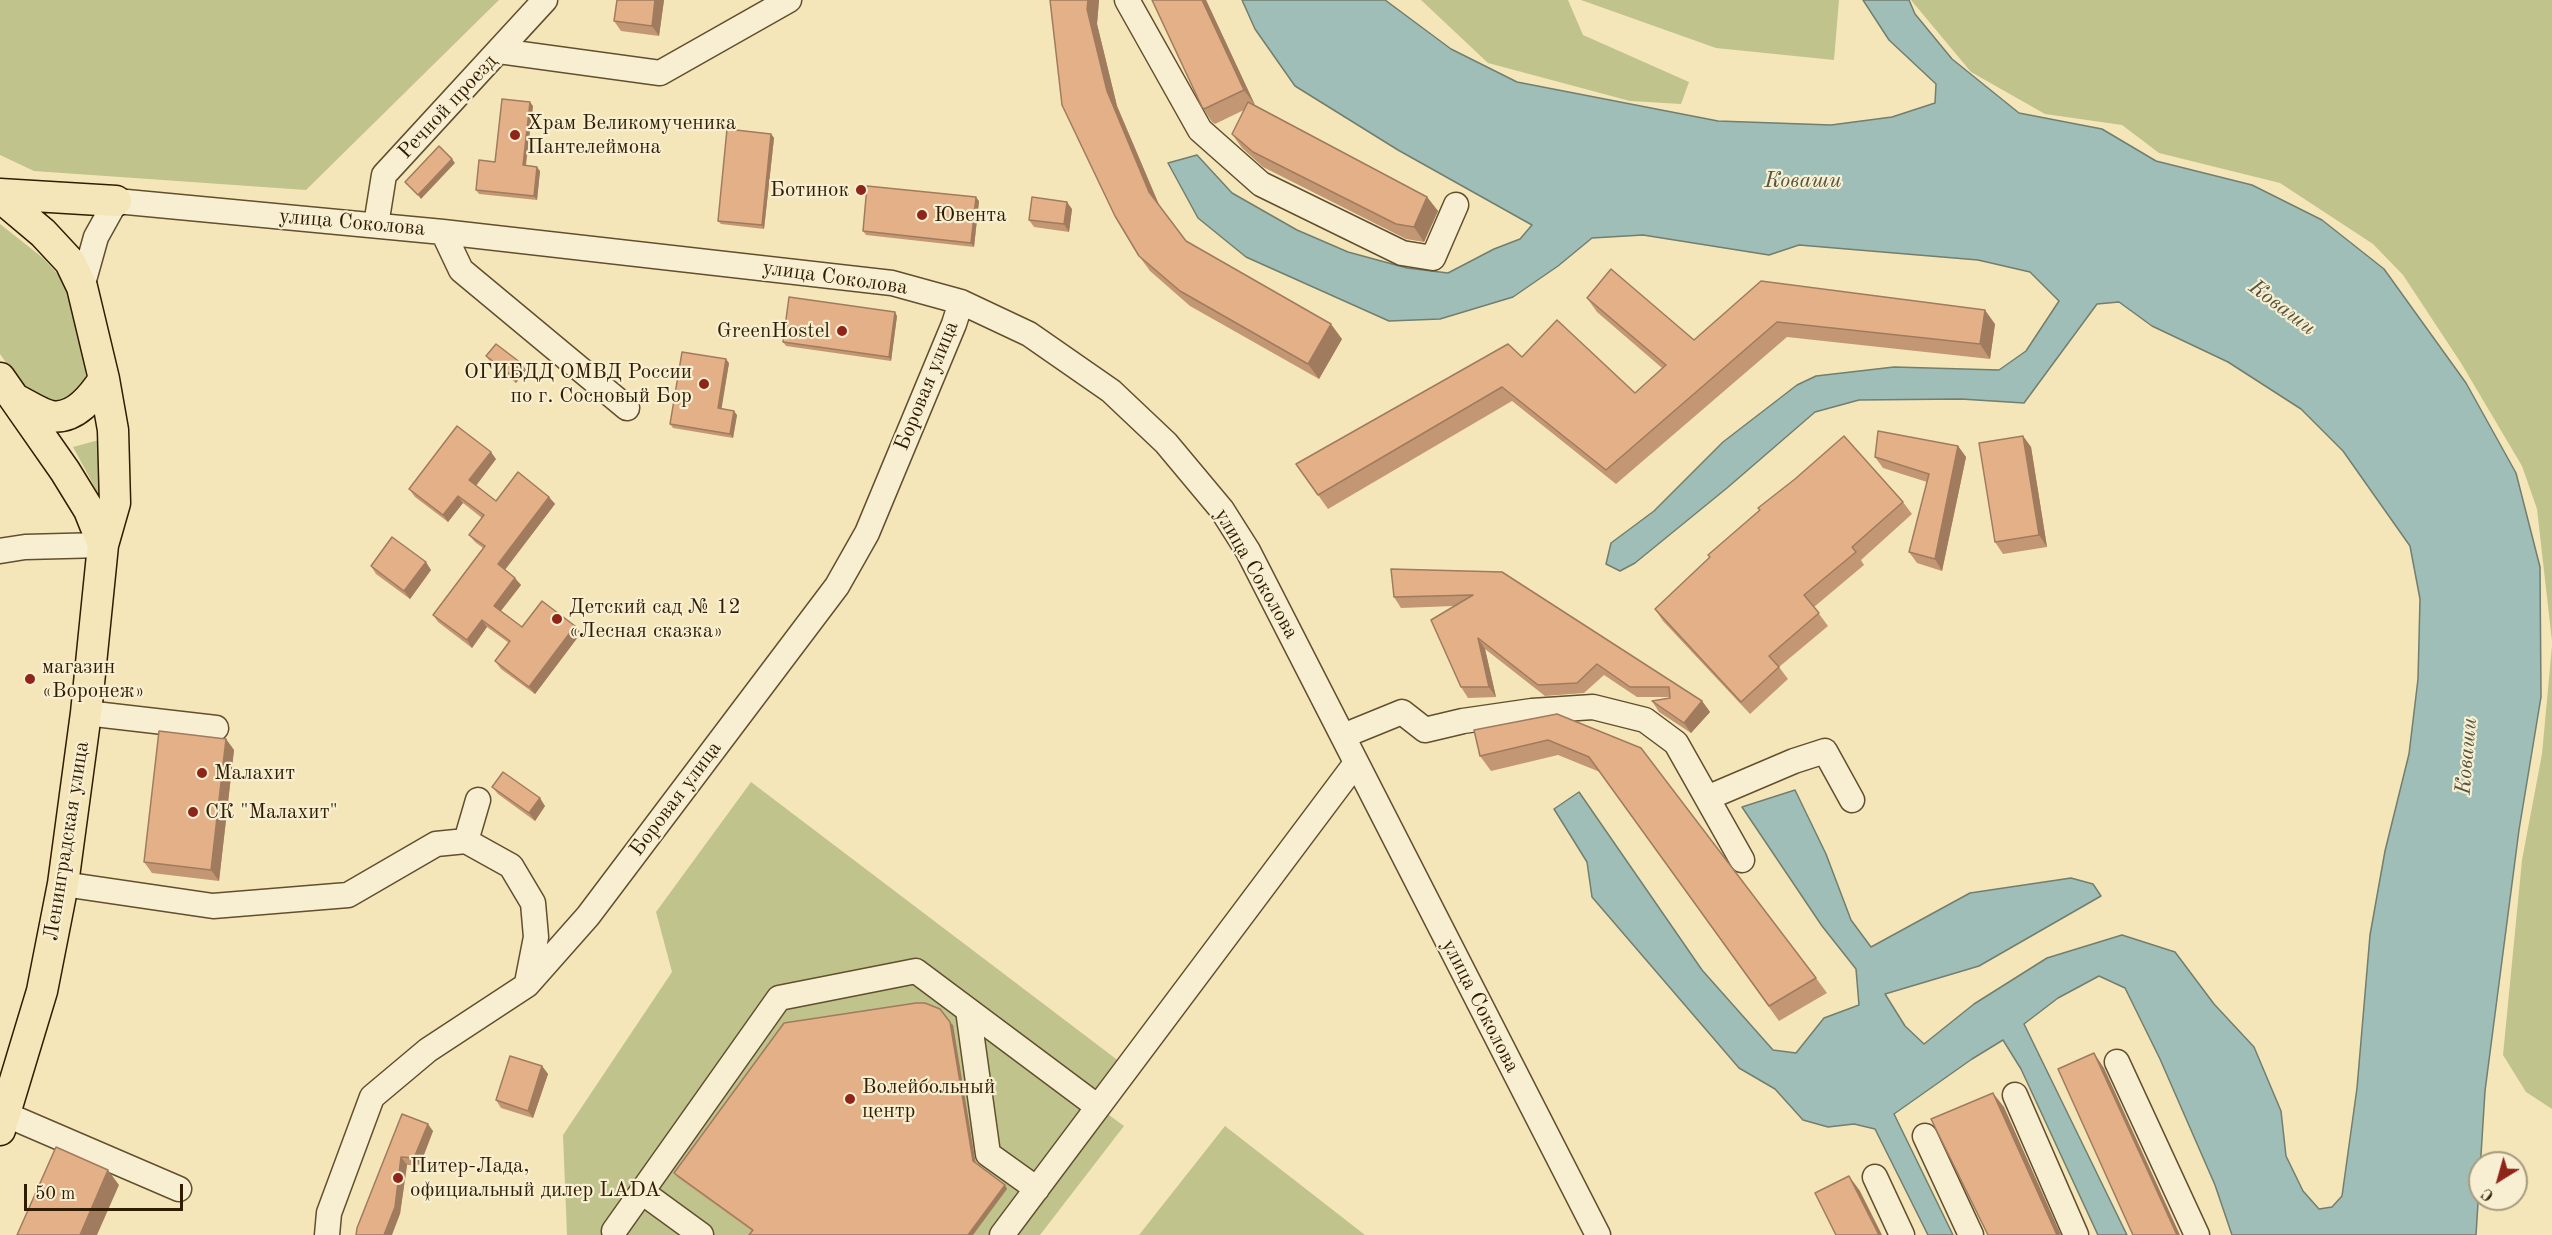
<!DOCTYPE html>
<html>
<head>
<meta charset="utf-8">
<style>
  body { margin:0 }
  #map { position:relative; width:2552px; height:1235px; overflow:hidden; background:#f4e6b9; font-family:"Old Standard TT",serif }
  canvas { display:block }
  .north { position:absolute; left:2468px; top:1151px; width:60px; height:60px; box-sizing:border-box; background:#f8efd2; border:2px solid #a89b7e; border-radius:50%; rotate:217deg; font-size:16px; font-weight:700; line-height:24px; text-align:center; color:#301d00 }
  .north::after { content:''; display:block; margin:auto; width:21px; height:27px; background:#8f2418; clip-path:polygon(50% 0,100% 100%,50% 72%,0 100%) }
  .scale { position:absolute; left:24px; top:1184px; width:159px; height:27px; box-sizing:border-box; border:3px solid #301d00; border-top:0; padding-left:8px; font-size:18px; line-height:21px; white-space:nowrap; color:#301d00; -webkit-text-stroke:4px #f8efd2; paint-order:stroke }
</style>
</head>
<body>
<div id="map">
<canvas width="2552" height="1235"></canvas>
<div class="north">С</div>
<div class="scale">50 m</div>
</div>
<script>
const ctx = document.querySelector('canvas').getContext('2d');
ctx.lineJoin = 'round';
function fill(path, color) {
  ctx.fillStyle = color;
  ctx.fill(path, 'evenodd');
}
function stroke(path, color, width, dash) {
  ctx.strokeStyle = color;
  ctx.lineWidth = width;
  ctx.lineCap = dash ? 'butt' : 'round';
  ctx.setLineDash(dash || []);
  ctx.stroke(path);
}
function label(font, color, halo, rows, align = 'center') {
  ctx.font = font + ' "Old Standard TT",serif';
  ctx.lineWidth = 4.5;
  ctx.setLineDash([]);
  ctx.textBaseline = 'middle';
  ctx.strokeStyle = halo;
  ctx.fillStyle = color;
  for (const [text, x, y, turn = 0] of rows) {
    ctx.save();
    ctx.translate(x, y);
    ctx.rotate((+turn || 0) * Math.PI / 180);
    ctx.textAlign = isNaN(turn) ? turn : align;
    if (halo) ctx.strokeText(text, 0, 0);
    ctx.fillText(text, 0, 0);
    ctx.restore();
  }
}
fill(new Path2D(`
  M0,0H499L306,190L34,171L0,155Z
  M1421,0H1568L1583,35L1689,82L1681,104L1630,101L1488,63Z
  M1581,0H1839L1834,60L1716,48Z
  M1911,0H2552V641L2537,509L2522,466L2461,363L2403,275L2373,244L2280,183L2159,153L2122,125L2045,114L1971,72Z
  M0,224L43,258L63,280L74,306L86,375L84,388L74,396L60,401L45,398L33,392L19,381L0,354Z
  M99,440L100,497L73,447Z
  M2552,646V1109L2526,1092L2503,1055L2522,860L2542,754Z
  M751,782L1128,1068L1098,1107L1124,1126L1040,1235H567L563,1135L672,972L656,912Z
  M1225,1126L1365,1235H1139Z`), '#c0c38c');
const water = new Path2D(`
  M1242,0H1385L1451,49L1517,82L1718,121L1831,125L1892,117L1935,103L1936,84L1889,40L1863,0H1909L1915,14L1952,59L2019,113L2102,129L2156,161L2252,185L2322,220L2384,269L2466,383L2516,473L2540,567L2541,697L2519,830L2485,1091L2476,1235H2232L2215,1185L2160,1059L2125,988L2099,976L2058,998L2024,1024L2127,1235H2098L2021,1069L2003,1040L1972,1059L1894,1114L1953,1235H1928L1875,1129L1854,1124L1828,1127L1803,1120L1775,1089L1739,1068L1592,897L1587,862L1554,809L1579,792L1702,970L1773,1050L1796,1053L1824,1018L1859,1005L1856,969L1822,926L1742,807L1795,790L1826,854L1851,920L1871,947L1970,893L2071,878L2093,884L2101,896L1979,966L1885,994L1905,1026L1924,1044L1974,1004L2047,958L2122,935L2175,952L2214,1004L2254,1047L2281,1111L2286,1156L2303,1191L2319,1209L2332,1207L2342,1196L2357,1088L2370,935L2385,851L2409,754L2418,679L2420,599L2410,546L2343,451L2301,409L2228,362L2152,326L2119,302L2097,304L2024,403L1961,399L1859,400L1815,412L1727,488L1635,563L1620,571L1606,564L1611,543L1654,511L1723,442L1797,385L1816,376L1894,367L1999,370L2026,351L2059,301L2030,272L1978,260L1799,245L1769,255L1643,235L1592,238L1558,266L1513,297L1440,319L1389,321L1246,257L1198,218L1168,163L1197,155L1232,193L1297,230L1348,252L1407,268L1448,273L1494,249L1520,239L1532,225L1398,150L1295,86L1255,29Z`);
fill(water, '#9ebeb7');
stroke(water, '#727e6e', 1.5);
const minor = new Path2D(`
  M1127,0L1200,130L1261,184L1402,253L1433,258L1456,205
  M499,51L660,73L789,0
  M376,225L384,175L545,0
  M443,232L461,270L627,408
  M82,287L96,237L116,201L443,232L892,283L961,302L1029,334L1111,391L1166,443L1222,510L1248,551L1598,1235
  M0,551L25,547L103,545
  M86,713L216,728
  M1343,736L1402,712L1425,730L1463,721L1532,711L1593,707L1645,720L1676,743L1742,860
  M1707,798L1794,761L1825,751L1852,800
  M466,841L478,800
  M63,884L213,906L348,895L436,844L466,841L511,866L533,903L536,937L527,983
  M968,1010L988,1154L1037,1189
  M2117,1062L2197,1235
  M2015,1095L2076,1235
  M7,1115L179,1189
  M1925,1136L1971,1235
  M1875,1177L1902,1235
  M642,1192L701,1235
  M614,1231L779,998L916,971L1098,1107
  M327,1235L329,1213L372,1097L428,1050L527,985L588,916L837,586L867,533L954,324L961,302
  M1002,1235L1356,763`);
const major = new Path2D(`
  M0,194L116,201
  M0,197L43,233L70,262L82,287L104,379L113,430L115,503L103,545L86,713L63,884L42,991L0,1130
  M0,378L65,471L89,510L103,545
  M15,399C26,404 40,414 51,416C75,420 93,396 104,379`);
stroke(minor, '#614f2e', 27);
stroke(major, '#301d00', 33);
stroke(minor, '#f8efd2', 24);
stroke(major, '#f4e6b9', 30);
fill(new Path2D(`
  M617,0H664L659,36L621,31L614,21Z
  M1050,0H1099L1097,24L1117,106L1159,205L1186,241L1342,339L1319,379L1190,306L1150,271L1139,256Z
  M1152,0H1206L1255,105L1427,197L1438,211L1424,242L1406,239L1263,167L1242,148L1232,134L1244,110L1215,124L1212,122L1202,107Z
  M533,106L526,166L540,171L537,200L479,194L476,190Z
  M771,134L774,138L764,229L721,224L718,221Z
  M979,201L974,247L866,235L863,231Z
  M1072,209L1069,232L1034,227L1029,220Z
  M1761,281L1995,324L1990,359L1787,337L1616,484L1512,401L1328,509L1296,464L1522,357L1635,393L1662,368L1597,312L1587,298L1694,340Z
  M897,316L891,361L786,346L783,342Z
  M486,356L521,363L526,370L516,383L492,364Z
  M729,363L721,408L737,415L733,438L673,428L670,424Z
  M2023,436L2031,447L2047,547L2003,554L1995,542Z
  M1958,446L1966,457L1942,571L1917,563L1909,552L1927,482L1883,468L1875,457Z
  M496,459L476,486L496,501L549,497L555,504L505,570L521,585L501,611L522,627L575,626L581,633L535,694L501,669L495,661L509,643L487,627L472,648L438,622L433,615L483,548L475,542L469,535L482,518L463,503L448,522L415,497L409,489Z
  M1903,502L1912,514L1861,560L1864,565L1814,607L1828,626L1779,667L1788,679L1750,714L1663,621L1655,609Z
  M371,566L431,570L410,599L376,574Z
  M1502,572L1702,701L1710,712L1691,733L1659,712L1652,701L1670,698V697H1637L1604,675L1584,693L1545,696L1485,649L1496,697L1468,698L1461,687L1454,606L1401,608L1394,597Z
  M1557,714L1816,978L1827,993L1779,1021L1600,772L1558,755L1491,771L1480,756Z
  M226,739L234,750L219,881L152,873L144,862Z
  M492,787L545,806L535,821L498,794Z
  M953,1025L975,1163L1005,1185L1007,1189L752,1231L677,1177L674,1173Z
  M542,1066L548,1074L533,1118L501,1108L496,1100Z
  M402,1114L433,1131L420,1165H407L400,1214Z`), '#c49774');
fill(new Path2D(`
  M655,0H664L659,36L652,26Z
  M1088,0H1099L1097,24L1117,106L1160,207L1149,192L1107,91L1087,9Z
  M1202,0H1206L1255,105L1244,90Z
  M530,102L533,106L525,169L523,165Z
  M771,134L774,138L764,229L762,225Z
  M452,159L455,163L421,199L418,195Z
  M537,167L540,171L537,200L534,196Z
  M976,197L979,201L974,247L971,243Z
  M1427,197L1438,211L1424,242L1414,227Z
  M1067,202L1072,209L1069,232L1064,224Z
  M1985,310L1995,324L1990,359L1980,344Z
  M895,312L897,316L891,361L889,357Z
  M1331,324L1342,339L1319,379L1308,364Z
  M726,359L729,363L721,412L718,408Z
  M521,363L526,370L516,383L511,375Z
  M734,411L737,415L733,438L730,434Z
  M2023,436L2031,447L2047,547L2039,535Z
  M1958,446L1966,457L1942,571L1935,559Z
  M491,452L496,459L474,488L469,480Z
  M458,496L463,503L448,522L443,515Z
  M549,497L555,504L503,572L498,564Z
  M426,562L431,570L410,599L404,591Z
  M515,578L521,585L499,613L494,606Z
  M482,620L487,627L472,648L467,640Z
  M575,626L581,633L535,694L529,687Z
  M1478,638L1485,649L1496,697L1489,687Z
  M1702,701L1710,712L1691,733L1684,723Z
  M226,739L234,750L219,881L211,870Z
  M540,798L545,806L535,821L529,813Z
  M950,1022L953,1025L976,1165L973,1161Z
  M2094,1053L2104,1068L2180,1235H2177Z
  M542,1066L548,1074L533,1118L528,1111Z
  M1993,1093L2004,1107L2061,1235H2057Z
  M428,1124L433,1131L420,1165L414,1158Z
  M401,1157L407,1165L400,1214L392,1235H384Z
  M108,1170L119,1185L97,1235H80Z
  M1849,1176L1860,1191L1882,1235H1879Z
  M1005,1185L1007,1189L973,1235H968Z`), '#a07b5e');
const building = new Path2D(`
  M617,0H655L652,26L614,21Z
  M1050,0H1088L1087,9L1107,91L1149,192L1186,241L1331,324L1308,364L1180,291L1139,256L1115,216L1062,105Z
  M1152,0H1202L1244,90L1204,109L1202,107Z
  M502,99L530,102L523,165L537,167L534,196L476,190L479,160L495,162Z
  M1248,102L1427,197L1414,227L1396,224L1253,152L1232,134Z
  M727,129L771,134L762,225L718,221Z
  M439,146L452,159L418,195L405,182Z
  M867,186L976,197L971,243L863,231Z
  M1032,197L1067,202L1064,224L1029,220Z
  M1611,269L1694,340L1761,281L1985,310L1980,344L1777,322L1606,470L1502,387L1318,495L1296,464L1508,344L1522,357L1557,320L1635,393L1666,365L1587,298Z
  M789,297L895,312L889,357L783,342Z
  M496,344L521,363L511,375L486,356Z
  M682,352L726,359L718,408L734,411L730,434L670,424Z
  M457,426L491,452L469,480L496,501L518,472L549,497L498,564L515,578L494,606L522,627L542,601L575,626L529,687L495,661L510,641L482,620L467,640L433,615L485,546L469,535L484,515L458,496L443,515L409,489Z
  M1878,431L1958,446L1935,559L1909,552L1929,474L1875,457Z
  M1844,436L1903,502L1852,547L1856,552L1804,595L1819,613L1769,656L1779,667L1741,702L1655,609L1710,557L1708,555L1760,510L1758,508L1795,479Z
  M2023,436L2039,535L1995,542L1979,443Z
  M392,537L426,562L404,591L371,566Z
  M1391,569L1502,572L1702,701L1684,723L1652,701L1670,698L1669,687H1630L1597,664L1577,683L1538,685L1478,638L1489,687H1461L1431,620L1473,595L1394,597Z
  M1557,714L1641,748L1816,978L1769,1006L1589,757L1548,740L1480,756L1474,730Z
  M159,731L226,739L211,870L144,862Z
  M503,772L540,798L529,813L492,787Z
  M916,1003H925L940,1009L950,1022L973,1161L1005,1185L968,1235H749L753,1230L674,1173L784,1023Z
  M2094,1053L2177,1235H2133L2058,1069Z
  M510,1056L542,1066L528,1111L496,1100Z
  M1993,1093L2057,1235H1988L1931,1119Z
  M402,1114L428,1124L414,1158L401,1157L395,1207L384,1235H356L357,1228Z
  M56,1147L108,1170L80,1235H17Z
  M1849,1176L1879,1235H1836L1815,1193Z`);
fill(building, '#e4b087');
stroke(building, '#a07b5e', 1.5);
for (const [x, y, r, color] of [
  [515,135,6,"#8f2418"],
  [861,190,6,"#8f2418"],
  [922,215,6,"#8f2418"],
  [842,331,6,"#8f2418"],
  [704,384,6,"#8f2418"],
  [557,619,6,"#8f2418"],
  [30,679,6,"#8f2418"],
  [202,773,6,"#8f2418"],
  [193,812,6,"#8f2418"],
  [850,1099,6,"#8f2418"],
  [398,1178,6,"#8f2418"]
]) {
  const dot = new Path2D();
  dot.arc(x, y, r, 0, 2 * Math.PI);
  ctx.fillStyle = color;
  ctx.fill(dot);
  stroke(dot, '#f8efd2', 2);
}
label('21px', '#301d00', '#f8efd2', [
  ["Речной проезд",448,107,-47],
  ["улица Соколова",352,223,5],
  ["улица Соколова",835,278,8],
  ["Боровая улица",927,386,-68],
  ["улица Соколова",1256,574,60],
  ["Боровая улица",676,799,-53],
  ["Ленинградская улица",67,841,-81],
  ["улица Соколова",1480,1006,63]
]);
label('21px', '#301d00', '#f8efd2', [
  ["Храм Великомученика",527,123],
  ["Пантелеймона",527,147],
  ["Ботинок",849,190,"right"],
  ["Ювента",934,215],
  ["GreenHostel",830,331,"right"],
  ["ОГИБДД ОМВД России",692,372,"right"],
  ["по г. Сосновый Бор",692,396,"right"],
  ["Детский сад № 12",569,607],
  ["«Лесная сказка»",569,631],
  ["магазин",42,667],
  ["«Воронеж»",42,691],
  ["Малахит",214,773],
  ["СК \"Малахит\"",205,812],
  ["Волейбольный",862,1087],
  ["центр",862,1111],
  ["Питер-Лада,",410,1166],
  ["официальный дилер LADA",410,1190]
], 'left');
label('italic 22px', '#565540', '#f8efd2', [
  ["Коваши",1803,181],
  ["Коваши",2282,308,37],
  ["Коваши",2467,756,-85]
]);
</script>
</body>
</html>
